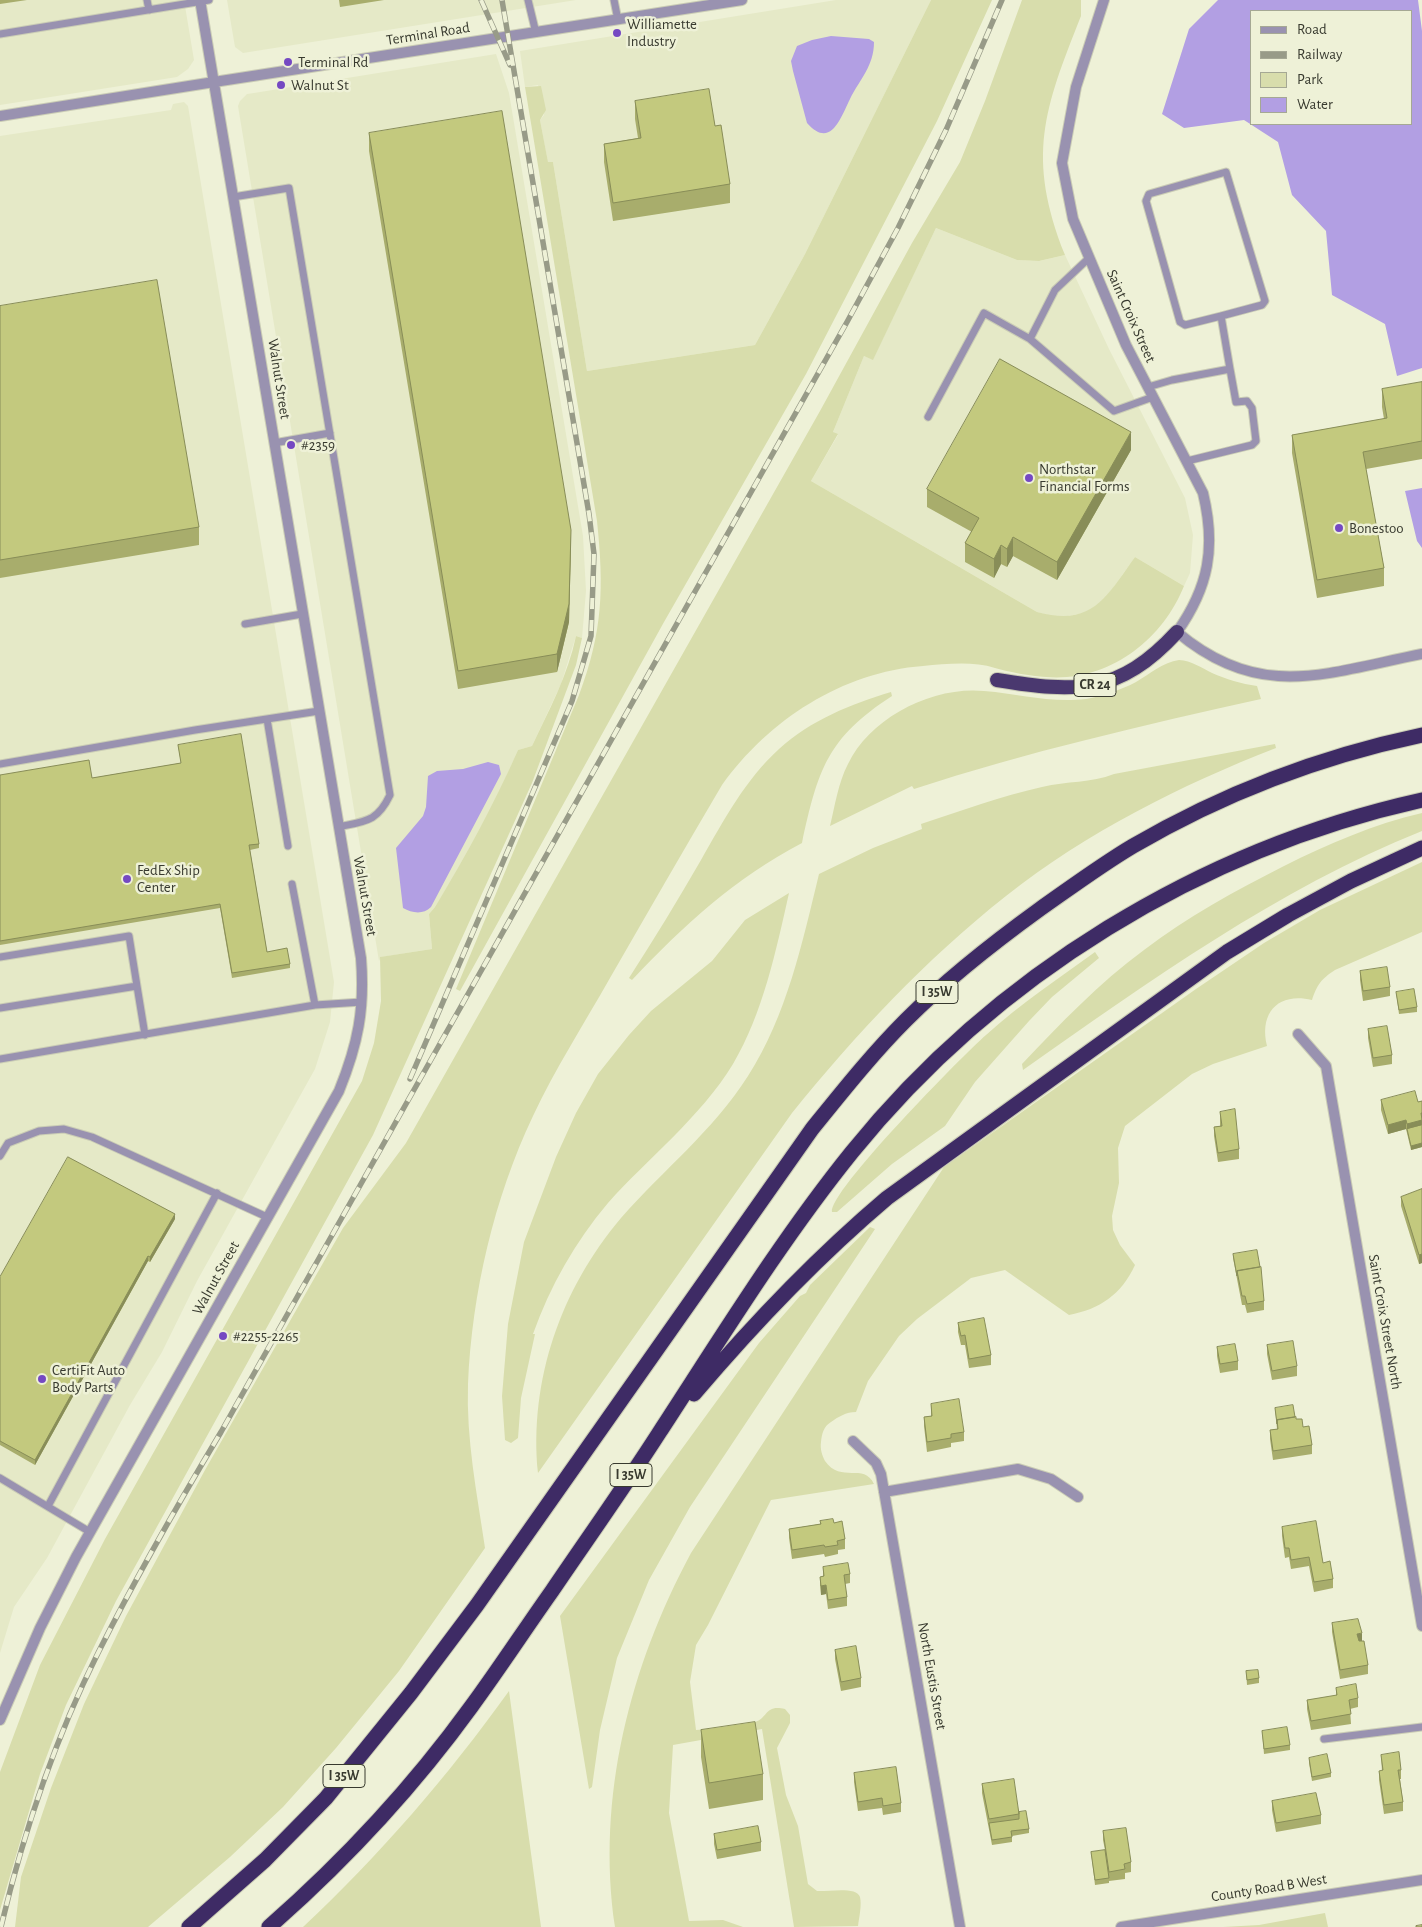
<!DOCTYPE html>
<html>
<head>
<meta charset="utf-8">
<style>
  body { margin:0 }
  #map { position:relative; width:1422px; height:1927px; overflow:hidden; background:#eef1d7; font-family:"Alegreya Sans",sans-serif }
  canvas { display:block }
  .legend { position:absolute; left:1250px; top:10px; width:162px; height:115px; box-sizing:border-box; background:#eef1d7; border:1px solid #a5a894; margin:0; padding:6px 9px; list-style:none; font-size:15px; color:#383a2f }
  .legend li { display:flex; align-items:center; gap:10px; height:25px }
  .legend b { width:25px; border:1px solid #a5a894 }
</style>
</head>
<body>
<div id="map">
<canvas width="1422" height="1927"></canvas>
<ul class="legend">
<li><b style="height:6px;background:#9992b0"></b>Road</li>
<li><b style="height:6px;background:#989b88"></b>Railway</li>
<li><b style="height:14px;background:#d8ddac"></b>Park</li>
<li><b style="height:14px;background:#b29fe3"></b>Water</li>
</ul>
</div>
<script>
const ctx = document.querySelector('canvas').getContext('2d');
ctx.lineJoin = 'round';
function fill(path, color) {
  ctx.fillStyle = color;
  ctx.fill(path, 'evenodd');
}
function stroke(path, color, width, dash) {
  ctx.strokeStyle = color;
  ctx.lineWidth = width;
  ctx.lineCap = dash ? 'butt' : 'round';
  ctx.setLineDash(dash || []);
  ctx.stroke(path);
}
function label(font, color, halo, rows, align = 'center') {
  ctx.font = font + ' "Alegreya Sans",sans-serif';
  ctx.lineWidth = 5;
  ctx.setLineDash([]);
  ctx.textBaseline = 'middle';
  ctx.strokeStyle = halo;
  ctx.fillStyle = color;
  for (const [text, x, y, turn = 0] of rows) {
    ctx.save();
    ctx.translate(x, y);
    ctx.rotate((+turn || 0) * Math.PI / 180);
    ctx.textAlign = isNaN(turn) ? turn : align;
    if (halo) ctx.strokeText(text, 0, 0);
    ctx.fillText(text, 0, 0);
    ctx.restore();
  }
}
fill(new Path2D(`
  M0,0H184L194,60L188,69L177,77L0,105Z
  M227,0H576L243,53L235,47Z
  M836,0H931L805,254L755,345L587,371L553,162L548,163L540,120L544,115L538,85L525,87L520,51Z
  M496,54L509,93L583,536L586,591L582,638L576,636L561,684L532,746L518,750L498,795L467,855L435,907L429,914L432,949L381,957L379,961L238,106L240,101L247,94L254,93Z
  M184,102L188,106L334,982L330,1022L315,1069L197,1281L162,1352L130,1405L47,1558L14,1607L0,1653V136L171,110L173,104Z
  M936,228L1017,260L1039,261L1065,255L1109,349L1185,498L1193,535L1190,573L1184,586L1135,557L1108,595L1100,604L1084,613L1058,618L1037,612L811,481L838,435L833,432L864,356L873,359Z`), '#e5e9c7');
fill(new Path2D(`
  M931,0H992L937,121L806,374L664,622L460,991L456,989L579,695C603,631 604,588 597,521L525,87L541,86L546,110L540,120L548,162H553L587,371L755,345L805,254Z
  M1022,0H1081V16C1044,109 1026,157 1065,255L1039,261L1017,260L936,228L873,360L864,356L833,432L838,434L811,481L1037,612C1093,627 1106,597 1135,557L1184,586C1162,641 1108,682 1046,677C1030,676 1009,672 995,668C973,661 946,664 923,666C842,672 769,720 722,785C684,849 647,914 610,978C584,1024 555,1069 533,1116C494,1198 472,1293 468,1384C466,1439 477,1494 485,1548L399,1671L336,1748L283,1807L230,1857L148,1927H15L21,1877L51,1788L84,1704L126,1616L205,1470L343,1228L406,1143L820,411L912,243L960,162L985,101Z
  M576,636L582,638L576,665L532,783L373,1135L116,1601L66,1705L40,1774L0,1910V1772L40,1665L105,1539L362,1081L374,1043L381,1001L380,957L432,949L429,914L435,907C466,856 494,804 518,750L532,746C549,710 568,675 576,636Z
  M1179,660C1192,661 1200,667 1212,673C1226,679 1241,684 1257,686L1261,699C1144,725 1027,752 914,789L912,786L830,826C835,806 838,783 848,764C870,718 932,686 984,691C1021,694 1048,703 1086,699C1103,696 1121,690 1136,682C1150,674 1163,662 1179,660Z
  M891,692L892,696C827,738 818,770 802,843C735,878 684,925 632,980L629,978C654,939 678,900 701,860C724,820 745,780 779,749C811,720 851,704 891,692Z
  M1275,744L1276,748C1181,785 1087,832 1006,896C925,960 857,1033 792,1113L538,1473C529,1380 561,1289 621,1218C664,1169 712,1132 748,1076C787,1015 802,944 819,874L873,848L922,829L921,824C961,811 1001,796 1042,787C1067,781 1091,783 1114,774Z
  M1422,813V831C1277,889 1150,981 1023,1070L1022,1064C1060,1024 1099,983 1144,950C1187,917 1235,891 1284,866C1328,844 1374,824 1422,813Z
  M1422,862V932L1335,970C1321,979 1317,985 1312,1000C1278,992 1259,1013 1267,1046L1213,1064L1192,1074L1125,1126L1118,1148L1119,1183L1112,1216L1113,1230L1120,1245L1135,1265C1121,1295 1100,1309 1069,1315L1005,1270L971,1278L917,1319L899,1336L868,1381L856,1412C846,1412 838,1417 831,1422C823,1427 822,1434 821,1442C820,1449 822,1455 825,1461C841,1484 864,1462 874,1484L771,1500L708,1625L696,1645L690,1682L696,1730C712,1729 739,1727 755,1722C768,1718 765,1704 785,1709L790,1715V1723L777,1748L786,1795L798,1826L808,1884L817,1891C827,1892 857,1886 860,1897C862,1905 859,1918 858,1926L794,1927L762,1729L673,1745L669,1813L689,1921L723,1920L743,1927H615C596,1798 630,1666 691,1553L944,1167L1196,989L1264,943L1320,910Z
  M789,893C776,951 763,1013 733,1064C700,1118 648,1158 608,1203C575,1242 550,1286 533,1334H535L521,1398L518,1438L511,1443L505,1440L502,1396L508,1324L524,1242L556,1157L576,1113L598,1074L629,1035L651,1011L712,961L745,920Z
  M1095,952L1099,958L1052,997L1029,1021L975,1082L945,1126L892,1164L837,1212H832C828,1192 964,1054 986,1035C1020,1004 1058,979 1095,952Z
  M870,1227L875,1229L690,1507L649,1580L617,1658L600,1730L592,1787L589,1789L560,1616L759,1343L800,1296L806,1293L810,1285Z
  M509,1691L541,1927H303C380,1855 448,1776 509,1691Z
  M1325,1913L1328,1927H1223L1259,1925Z`), '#d8ddac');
fill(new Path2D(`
  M1218,0H1418L1422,31V368L1397,376L1385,324L1332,295L1326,231L1292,195L1278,142L1244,120L1184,128L1162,114L1189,29ZM1251,11H1411V124H1251Z
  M831,36L869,39L874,42C874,66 860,79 850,99C841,117 831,150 807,123L793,71L791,61L797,46L812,40Z
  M1422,488V548L1417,541L1405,491Z
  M488,762L499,765L501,774L431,907C423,915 412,913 403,908L396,848L423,816L426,807L428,776L437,771L463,769Z`), '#b29fe3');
const service = new Path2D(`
  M147,0L149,10
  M528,0L536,33
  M614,0L618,20
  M0,34L209,0
  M233,197L289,188L390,795C377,822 366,821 338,827
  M1089,258L1055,290L1030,339L1114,411L1153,397
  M1148,387L1172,380L1230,369L1221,316L1185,325L1180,322L1146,201L1149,194L1226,172L1265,301L1262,305L1221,316
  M928,417L984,313L1030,339
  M274,443L330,433
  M1187,461L1252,445L1256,441L1252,408L1247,401L1236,402L1230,369
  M245,624L302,614
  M267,719L288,846
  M0,764L195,730L319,711
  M292,884L315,1005
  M0,957L129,936L137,986
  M0,1008L137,986L145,1035
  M0,1059L315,1005L362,1002
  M0,1156L8,1143L39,1131L64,1129L92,1137L267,1217
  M0,1478L90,1532
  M48,1506L217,1193
  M1324,1739L1422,1727`);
const minor = new Path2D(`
  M0,116L214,82
  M1298,1034L1326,1066L1422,1626
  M853,1441L876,1463L881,1474L960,1927
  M884,1492L1018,1469L1051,1479L1078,1497
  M1121,1927L1422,1880`);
const tertiary = new Path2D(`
  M1104,0L1076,87L1062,163L1073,219L1126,345L1203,493C1216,547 1209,587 1177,632C1260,702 1326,673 1422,654
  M214,82L742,0
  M0,1720L40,1628L76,1557L339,1091C358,1044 365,1009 361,958L200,0`);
const trunk = new Path2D(`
  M997,680C1076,693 1119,695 1177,632`);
const motorway = new Path2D(`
  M694,1394C755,1322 815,1259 887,1198L1227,952L1288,915L1351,881L1422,848
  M189,1927L265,1860L326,1798L411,1693L477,1605L812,1129C842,1092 872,1054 906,1020C947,979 993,943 1040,909C1070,888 1101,865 1133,846C1222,794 1322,756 1422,735
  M269,1927C343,1862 413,1787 471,1707C499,1669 525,1629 552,1591C588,1538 625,1486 659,1433C721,1338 781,1240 852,1152C995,975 1201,849 1422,800`);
stroke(service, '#caccb5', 9);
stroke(minor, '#caccb5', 12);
stroke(tertiary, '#caccb5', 12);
stroke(trunk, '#caccb5', 16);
stroke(motorway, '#caccb5', 17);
stroke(service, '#9992b0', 7);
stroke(minor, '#9992b0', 10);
stroke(tertiary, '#9992b0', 10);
stroke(trunk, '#4a386f', 14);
stroke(motorway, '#3e2b65', 15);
const rail = new Path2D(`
  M481,0L510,65
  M410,1079L572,701L591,636L594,554L589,514L502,0
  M1,1927C23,1834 55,1739 98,1653C136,1577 178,1504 221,1432L847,322L898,228L946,130L1002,0`);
stroke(rail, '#989b88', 5.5);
stroke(rail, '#eef1d7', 4, [11]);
fill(new Path2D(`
  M0,0H27L0,4Z
  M339,0H384L340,7Z
  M635,101L730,184V203L613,221L604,162V144L638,138L635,119Z
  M369,133L571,549L569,622L557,672L458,689L369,151Z
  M0,306L199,527V545L0,578Z
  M1422,382V459L1366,469L1384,568V586L1317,598L1292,453V435L1384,419L1382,407V389Z
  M1131,450L1057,580L1013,556L1007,567L1001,564L994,578L965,562V543L972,532L927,507V489Z
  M178,745L259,844V848L250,850L267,952L290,964V968L232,978L220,908L0,945V775L92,778L181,763Z
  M1360,971L1390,987V996L1363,1001L1360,980Z
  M1396,992L1417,1007V1012L1399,1014Z
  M1368,1029L1392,1055V1064L1373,1067L1368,1038Z
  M1381,1100L1418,1102L1422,1101V1147L1411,1150L1406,1129L1388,1134L1381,1110Z
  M1220,1112L1239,1149V1159L1218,1162L1214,1136V1127L1220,1126Z
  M1422,1189V1263L1419,1264L1401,1206V1197Z
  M175,1219L150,1262L148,1261L35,1465L0,1445V1277Z
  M1233,1254L1264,1301V1310L1247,1313L1245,1305H1242L1233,1258Z
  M958,1323L991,1355V1365L969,1368L965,1345H961L958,1332Z
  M1267,1345L1297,1366V1376L1272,1380L1267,1354Z
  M1217,1347L1238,1361V1370L1220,1373L1217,1356Z
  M931,1404L964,1432V1441L951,1443V1447L927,1452L924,1426V1417L931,1416Z
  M1275,1408L1295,1417L1296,1419L1303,1427L1312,1445V1454L1273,1460L1270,1439V1430L1277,1429Z
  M820,1521L834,1523L845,1539V1549L838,1550V1554L825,1557L824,1554L792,1559L789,1538V1529L820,1524Z
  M1282,1527L1323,1563L1333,1579V1588L1314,1592L1309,1566L1291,1569L1289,1557L1285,1558L1282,1536Z
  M823,1567L850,1574V1583L845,1584L847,1597V1606L828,1609L826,1594L821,1595L820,1586V1577L823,1576Z
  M1332,1623L1362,1641L1368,1665V1674L1340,1679L1332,1632Z
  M835,1650L861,1678V1687L841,1691L835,1659Z
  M1246,1671L1259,1678V1683L1247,1685Z
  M1336,1688L1358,1698V1707L1350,1709L1351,1724L1311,1730L1307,1709V1700L1336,1696Z
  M701,1730L763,1774V1800L709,1809L701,1757Z
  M1262,1731L1290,1745V1750L1264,1754Z
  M1381,1755L1401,1770V1779H1400L1403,1802V1811L1384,1814L1379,1780V1771H1382Z
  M1309,1758L1331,1773V1777L1312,1781L1309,1763Z
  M854,1773L901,1803V1812L883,1815L882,1808L858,1811L854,1782Z
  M982,1784L1019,1812L1029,1829V1833L1012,1836V1842L992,1845L982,1793Z
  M1272,1801L1321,1815V1824L1276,1832L1272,1810Z
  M1103,1831L1131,1862V1872L1125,1873V1879L1109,1881V1883L1095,1885L1091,1852L1105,1850L1103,1840Z
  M714,1834L761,1842V1851L717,1859L714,1844Z`), '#a8ad6c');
fill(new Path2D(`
  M1131,432V450L1057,580V562Z
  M571,530L569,622L557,672V654Z
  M1013,537V556L1007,567V549Z
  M1001,545V564L994,578V559Z
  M1421,1113H1422V1130L1407,1129V1133V1124Z
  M1406,1120V1129L1388,1134V1125Z
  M1422,1143V1147L1411,1150V1146Z
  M175,1214V1219L150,1262V1257Z
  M1422,1254V1263L1419,1264V1255Z
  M148,1256V1261L35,1465V1460Z
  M826,1585V1594L821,1595V1586Z
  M1362,1633V1643L1357,1644V1634Z`), '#888d58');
const building = new Path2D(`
  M709,89L715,126L721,125L730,184L613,203L604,144L641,138L635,101Z
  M502,111L571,530L569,604L557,654L458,671L369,133Z
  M157,280L199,527L0,560V306Z
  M1000,359L1131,432L1057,562L1013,537L1007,549L1001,545L994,559L965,543L979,518L927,489Z
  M1422,382V441L1363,452L1384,568L1317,580L1292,435L1387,418L1382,389Z
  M241,734L259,844L249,845L267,952L287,948L290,964L232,973L220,904L0,941V775L89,760L92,778L181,763L178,745Z
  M1387,967L1390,987L1363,991L1360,971Z
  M1414,989L1417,1007L1399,1010L1396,992Z
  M1387,1026L1392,1055L1373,1058L1368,1029Z
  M1415,1091L1418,1102L1422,1101V1113H1421L1422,1120L1407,1124L1406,1120L1388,1125L1381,1100Z
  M1235,1109L1239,1149L1218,1153L1214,1127L1222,1126L1220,1112Z
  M1422,1125V1143L1411,1146L1407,1129Z
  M68,1157L175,1214L150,1257L148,1256L35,1460L0,1441V1277Z
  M1422,1189V1254L1419,1255L1401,1197Z
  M1257,1250L1260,1267L1237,1271V1276L1233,1254Z
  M1261,1267L1264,1301L1247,1304L1245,1296H1242L1237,1271Z
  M984,1318L991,1355L969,1359L965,1335L961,1336L958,1323Z
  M1293,1341L1297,1366L1272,1371L1267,1345Z
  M1235,1344L1238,1361L1220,1364L1217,1347Z
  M959,1399L964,1432L951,1434V1438L927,1442L924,1417L932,1416L931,1404Z
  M1293,1405L1295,1417L1277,1420V1424L1275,1408Z
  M1296,1417V1419H1302L1303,1427L1309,1426L1312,1445L1273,1451L1270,1430L1278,1429L1277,1420Z
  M833,1519L834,1523L842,1521L845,1539L837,1541L838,1545L825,1547L824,1545L792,1550L789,1529L821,1524L820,1521Z
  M1316,1521L1323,1563L1330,1561L1333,1579L1314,1582L1309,1557L1291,1560L1289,1548H1285L1282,1527Z
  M848,1563L850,1574L844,1575L847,1597L828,1600L826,1585L821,1586L820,1577L824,1576L823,1567Z
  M1358,1619L1362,1633L1357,1634L1359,1641H1364L1368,1665L1340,1670L1332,1623Z
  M856,1646L861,1678L841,1682L835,1650Z
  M1258,1670L1259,1678L1247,1680L1246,1671Z
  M1356,1684L1358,1698L1349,1700L1351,1714L1311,1721L1307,1700L1337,1695L1336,1688Z
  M755,1722L763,1774L709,1783L701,1730Z
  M1287,1727L1290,1745L1264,1749L1262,1731Z
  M1399,1752L1401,1770H1398L1403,1802L1384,1805L1379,1771L1383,1770L1381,1755Z
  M1327,1754L1331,1773L1312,1777L1309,1758Z
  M896,1767L901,1803L883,1806L882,1798L858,1802L854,1773Z
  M1014,1779L1019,1814L989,1819L982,1784Z
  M1316,1793L1321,1815L1276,1823L1272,1801Z
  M1026,1811L1029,1829L1011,1831L1012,1837L992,1840L989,1823L1019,1819V1812Z
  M758,1826L761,1842L717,1850L714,1834Z
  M1126,1828L1131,1862L1124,1864L1125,1869L1109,1872L1103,1831Z
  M1105,1850L1109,1878L1095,1880L1091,1852Z
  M1422,1925V1927H1416V1926Z`);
fill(building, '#c3c97e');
stroke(building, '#888d58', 1);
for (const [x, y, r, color] of [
  [617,33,5,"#7549c2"],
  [288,62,5,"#7549c2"],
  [281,85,5,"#7549c2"],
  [291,445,5,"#7549c2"],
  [1029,478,5,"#7549c2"],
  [1339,528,5,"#7549c2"],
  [127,879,5,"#7549c2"],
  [223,1336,5,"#7549c2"],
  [42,1379,5,"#7549c2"]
]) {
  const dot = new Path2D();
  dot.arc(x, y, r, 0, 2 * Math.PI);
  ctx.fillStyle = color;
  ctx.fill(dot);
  stroke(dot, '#eef1d7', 2);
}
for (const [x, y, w] of [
  [1095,685,42],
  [937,992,42],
  [631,1475,42],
  [344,1776,42]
]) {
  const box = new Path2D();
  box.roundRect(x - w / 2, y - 11.5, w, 23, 4);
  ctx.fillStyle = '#eef1d7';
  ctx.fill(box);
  stroke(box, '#383a2f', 1);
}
label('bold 14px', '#383a2f', null, [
  ["CR 24",1095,685],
  ["I 35W",937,992],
  ["I 35W",631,1475],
  ["I 35W",344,1776]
]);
label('15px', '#383a2f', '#eef1d7', [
  ["Williamette",627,24],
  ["Industry",627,41],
  ["Terminal Rd",298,62],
  ["Walnut St",291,85],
  ["#2359",301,445],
  ["Northstar",1039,469],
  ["Financial Forms",1039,486],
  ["Bonestoo",1349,528],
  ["FedEx Ship",137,870],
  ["Center",137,887],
  ["#2255-2265",233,1336],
  ["CertiFit Auto",52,1370],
  ["Body Parts",52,1387]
], 'left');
label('15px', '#383a2f', '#eef1d7', [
  ["Terminal Road",428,34,-9],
  ["Saint Croix Street",1131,316,66],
  ["Walnut Street",279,379,81],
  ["Walnut Street",365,896,80],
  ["Walnut Street",216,1278,-61],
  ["Saint Croix Street North",1385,1322,80],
  ["North Eustis Street",932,1676,80],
  ["County Road B West",1269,1888,-9]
]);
</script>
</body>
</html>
